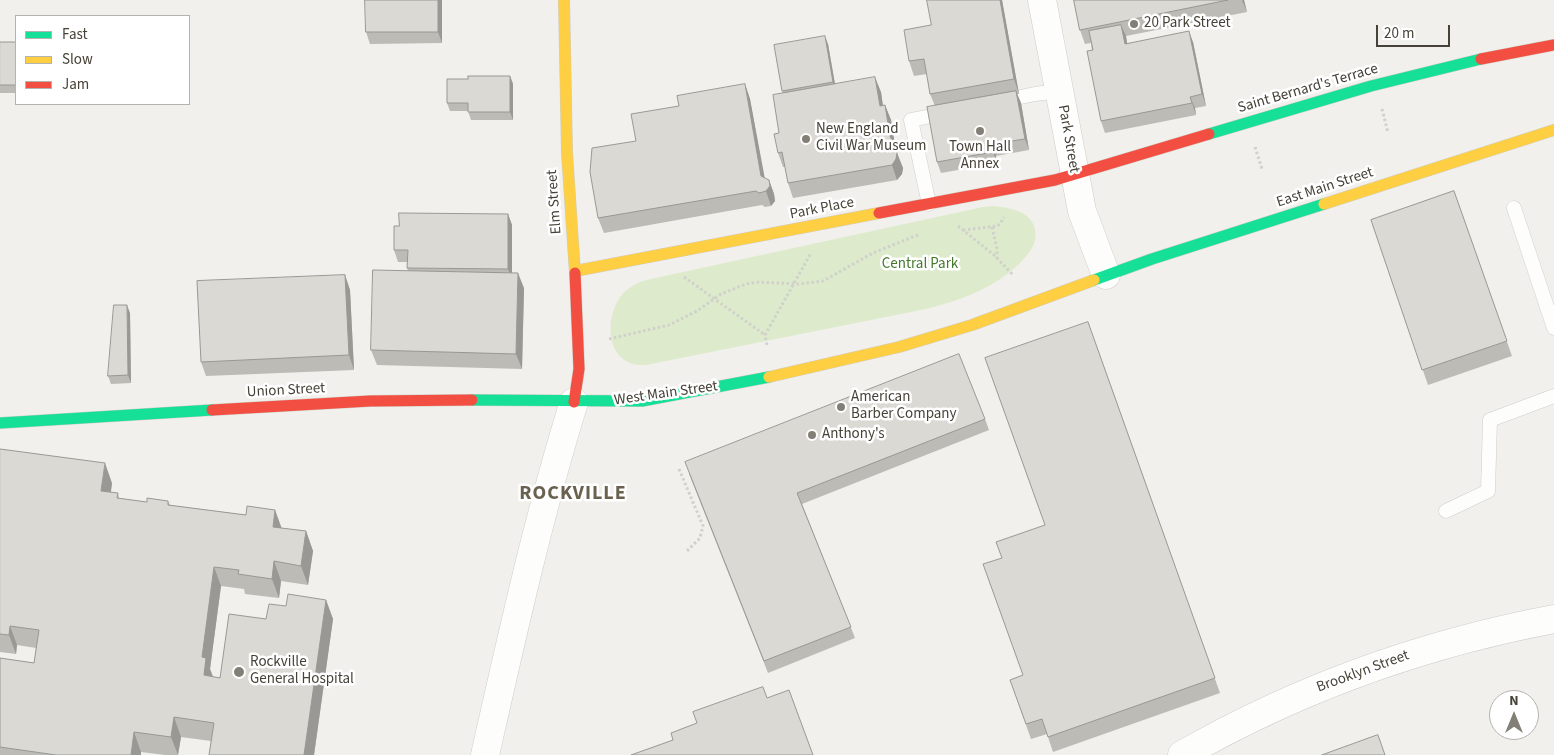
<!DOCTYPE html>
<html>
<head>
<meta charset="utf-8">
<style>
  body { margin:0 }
  #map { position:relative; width:1554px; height:755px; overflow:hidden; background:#f1f0ec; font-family:"Source Sans 3",sans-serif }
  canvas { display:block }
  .legend { position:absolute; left:15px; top:15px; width:175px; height:90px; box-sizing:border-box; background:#fff; border:1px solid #b5b3af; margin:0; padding:6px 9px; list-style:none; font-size:15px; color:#474237 }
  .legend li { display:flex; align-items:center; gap:10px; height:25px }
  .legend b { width:25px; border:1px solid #b5b3af }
  .north { position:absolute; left:1489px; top:690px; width:50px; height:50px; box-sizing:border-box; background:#fff; border:1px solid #b5b3af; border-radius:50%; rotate:0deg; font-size:14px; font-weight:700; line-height:20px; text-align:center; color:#474237 }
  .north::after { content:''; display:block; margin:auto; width:18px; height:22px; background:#827f76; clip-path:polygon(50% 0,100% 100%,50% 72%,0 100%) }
  .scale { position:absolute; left:1376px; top:25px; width:74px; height:22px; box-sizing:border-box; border:2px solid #474237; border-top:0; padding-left:6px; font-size:15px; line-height:18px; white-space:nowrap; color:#474237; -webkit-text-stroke:4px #fff; paint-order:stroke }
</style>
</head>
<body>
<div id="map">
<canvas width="1554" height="755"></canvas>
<ul class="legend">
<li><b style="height:6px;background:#16e098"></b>Fast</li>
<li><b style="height:6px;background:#ffcf43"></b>Slow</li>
<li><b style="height:6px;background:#f24e42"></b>Jam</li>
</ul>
<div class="north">N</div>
<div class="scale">20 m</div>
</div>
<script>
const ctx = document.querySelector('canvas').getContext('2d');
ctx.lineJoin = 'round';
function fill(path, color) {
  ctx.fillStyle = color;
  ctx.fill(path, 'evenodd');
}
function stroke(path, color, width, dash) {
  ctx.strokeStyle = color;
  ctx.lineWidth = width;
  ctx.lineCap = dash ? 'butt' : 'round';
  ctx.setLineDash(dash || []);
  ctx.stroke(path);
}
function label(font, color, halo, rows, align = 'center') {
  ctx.font = font + ' "Source Sans 3",sans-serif';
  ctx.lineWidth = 5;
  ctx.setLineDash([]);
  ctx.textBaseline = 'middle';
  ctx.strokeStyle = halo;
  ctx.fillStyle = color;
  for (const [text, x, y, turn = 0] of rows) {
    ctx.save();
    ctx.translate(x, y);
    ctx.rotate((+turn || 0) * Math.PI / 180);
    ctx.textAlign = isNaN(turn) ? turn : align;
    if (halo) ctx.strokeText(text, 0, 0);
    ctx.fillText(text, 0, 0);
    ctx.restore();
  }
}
fill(new Path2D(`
  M995,206C1009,208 1029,211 1034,226C1039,241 1031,251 1022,261C995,288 962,300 926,309L646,365C639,365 632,365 626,361C605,349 608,314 620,297C627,288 636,283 646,280L983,207Z`), '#ddebcc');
const lane = new Path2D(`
  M1001,101L1035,94L1059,91
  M929,204L911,120L946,113
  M1514,208L1554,328
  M1446,511L1488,491L1490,420L1554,396`);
const street = new Path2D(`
  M1042,0L1082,211L1106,275
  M485,755C512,636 538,518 574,402
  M1182,755C1299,688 1422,644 1554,619`);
const fast = new Path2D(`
  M1209,134L1371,86L1481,59
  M1094,280L1152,259L1324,204
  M472,400L642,401L769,377
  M0,423L212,410`);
const slow = new Path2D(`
  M564,0L567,153L575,273
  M1324,204L1554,130
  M575,271L879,213
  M769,377L899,347L972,325L1094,280`);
const jam = new Path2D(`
  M1481,59L1554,45
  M879,213L1055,180L1209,134
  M574,402L579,369L575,273
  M212,410L370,401L472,400`);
stroke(lane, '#cfcdc9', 15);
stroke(street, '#cfcdc9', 29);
stroke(fast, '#d0cdc3', 12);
stroke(slow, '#d0cdc3', 12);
stroke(jam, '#d0cdc3', 12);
stroke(new Path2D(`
  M1382,109L1388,133
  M1255,147L1262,169
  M958,226L994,255L1013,275
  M992,227L997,249V258
  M963,230L997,226L1000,224L1004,217
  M684,277L765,335
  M609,339L669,325L697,311L721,294L746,284L759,282L799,284L823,281L873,253L920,234
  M767,345L765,335L811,253
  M679,469L703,526L700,538L686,552`), '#d1d0cb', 3, [2.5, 2.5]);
stroke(lane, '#fdfdfc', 14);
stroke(street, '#fdfdfc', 28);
stroke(fast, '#16e098', 11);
stroke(slow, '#ffcf43', 11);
stroke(jam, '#f24e42', 11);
fill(new Path2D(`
  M442,0V43L370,44L366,32Z
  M1002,0L1019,94H1017L1021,103L1029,150L996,156L997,163L941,173L937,162L935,106L930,94L927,74L914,76L909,61Z
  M1074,0H1244L1247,12L1126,36L1127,43L1193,42L1206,106L1195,108L1196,115L1105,133L1101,121L1091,43L1085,44L1080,30Z
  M0,42H16V93H0Z
  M828,44L835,84L881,92L883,106L885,105L891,120L895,148L903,168L902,174L897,180L793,198L788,183L785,167H783L778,153L783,93L782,91Z
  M510,76L513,84V120H471L468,111H450L447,103L468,79Z
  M745,84L750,99L764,178L769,180L774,194L775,201L771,206L765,207L762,205L604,233L598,218L636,141L679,106Z
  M1454,191L1512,356L1428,385L1371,220Z
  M508,214L512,225V273L524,288L522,369L377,365L371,350L408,271L407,268V262H398L394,250L399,226Z
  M345,275L350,290L354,370L206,376L201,362Z
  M130,313L131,383L111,384L108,376Z
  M1088,322L1220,693L1053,752L1047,734L1031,739L1010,680L1023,675L1002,558L1045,525Z
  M985,419L989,430L802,504L855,638L768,673L689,474Z
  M0,449L112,483L111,492L118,493L119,498L147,502L168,501L170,505L246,515L275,510L281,528L306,531L313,551L308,585L281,581L279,598L245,594L244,589L221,586L210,669L213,677L220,678L266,619L286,606L326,600L333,619L314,755H209L211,741L181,737L178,755H165L141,752V755H0V658L34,663L36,648L17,645L16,654L0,652Z`), '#bcbbb6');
fill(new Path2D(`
  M438,0H442V43L438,32Z
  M1000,0H1002L1019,94L1014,79Z
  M1242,0H1244L1247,12Z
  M1121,25L1126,36L1129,55L1125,44Z
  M1189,31L1193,42L1206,106L1202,94Z
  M825,36L828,44L836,90L833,82Z
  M510,76L513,84V120L510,112Z
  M875,77L881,92L885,121L880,106Z
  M745,84L750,99L767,190L769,180L774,194L775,201L771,206L761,176Z
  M1016,91L1021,103L1029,150L1025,139Z
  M1190,97L1195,108L1196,115Z
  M885,105L891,120L896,151L890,136Z
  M992,144L996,156L997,163L993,152Z
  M897,153L903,168L902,174L897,180L892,165Z
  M508,214L512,225V280L508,269Z
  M518,273L524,288L522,369L516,354Z
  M345,275L350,290L354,370L349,355Z
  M127,305L130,313L131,383L128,375Z
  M105,463L112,483L108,511L101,491Z
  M275,510L282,529L273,527Z
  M306,531L313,551L308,585L301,566Z
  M274,561L281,581L279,598L272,579Z
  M214,567L221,586L210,669L213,677L204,675L202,657Z
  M326,600L333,619L314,755H304Z
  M10,626L17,645L16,654L9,635Z
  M174,717L181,737L178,755L171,737Z
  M134,732L141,752V755H131Z`), '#999894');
const building = new Path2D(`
  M365,0H438V32H366Z
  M927,0H1000L1014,79L930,94L924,59L909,61L904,30L931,25Z
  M1074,0H1228L1080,30Z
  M1121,25L1125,44L1189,31L1202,94L1190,97L1192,103L1101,121L1087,51L1093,50L1089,31Z
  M825,36L833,82L782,91L774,45Z
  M0,42H16V85H0Z
  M468,76H510V112H468V103H447V79H468Z
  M875,77L880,106L885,105L890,136L897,153L896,159L892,165L788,183L782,152L778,153L774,134L779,133L773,95Z
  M745,84L761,176L769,180L770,186L766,191L759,193L756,191L598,218L590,172L592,148L636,141L631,114L679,106L677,96Z
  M1016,91L1025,139L992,144L993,152L937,162L927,107Z
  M1454,191L1507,341L1422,370L1371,220Z
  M399,213L508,214V269L407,268L408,250H394V226H399Z
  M373,270L518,273L516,354L371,350Z
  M345,275L349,355L201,362L197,281Z
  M114,305H127L128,375L108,376Z
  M1088,322L1215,678L1048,737L1042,719L1026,724L1010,680L1023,675L983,564L1002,558L996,542L1045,525L985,358Z
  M959,354L985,419L797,493L851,627L764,661L685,462Z
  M0,449L105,463L101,491L118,493L117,498L147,502V498L168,501V505L246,515L247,506L275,510L273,527L306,531L301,566L274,561L272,579L238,574L239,570L214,567L202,657L206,658L204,675L220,678L229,614L266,619L269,604L286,606L288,594L326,600L304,755H209L214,723L174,717L171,737L134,732L131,755H56L0,747V658L34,663L39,630L10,626L9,635L0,634Z
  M763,687L767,698L789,690L813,755H631L673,740L671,733L697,723L693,712Z
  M1378,735L1385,755H1322Z`);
fill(building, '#dbd9d4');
stroke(building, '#999894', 1);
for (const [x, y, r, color] of [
  [1134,24,5,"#827f76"],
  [980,131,5,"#827f76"],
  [806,139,5,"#827f76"],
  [841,407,5,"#827f76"],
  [812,435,5,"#827f76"],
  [239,672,6,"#827f76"]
]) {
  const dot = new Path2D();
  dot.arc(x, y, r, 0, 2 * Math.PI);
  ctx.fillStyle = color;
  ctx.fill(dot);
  stroke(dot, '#fff', 2);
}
label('15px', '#474237', '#fff', [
  ["20 Park Street",1144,24],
  ["New England",816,130],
  ["Civil War Museum",816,147],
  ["Town Hall",980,148,"center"],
  ["Annex",980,165,"center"],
  ["American",851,398],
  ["Barber Company",851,415],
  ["Anthony's",822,435],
  ["Rockville",250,663],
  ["General Hospital",250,680]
], 'left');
label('15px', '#474237', '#fff', [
  ["Saint Bernard's Terrace",1308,89,-16],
  ["Park Street",1068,139,80],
  ["East Main Street",1325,188,-18],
  ["Elm Street",555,202,-94],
  ["Park Place",822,209,-11],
  ["Union Street",286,391,-3],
  ["West Main Street",666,394,-8],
  ["Brooklyn Street",1363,672,-20]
]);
label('15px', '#44782b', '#fff', [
  ["Central Park",920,265]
]);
ctx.letterSpacing = '1px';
label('bold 20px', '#6a614f', '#fff', [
  ["ROCKVILLE",573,495]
]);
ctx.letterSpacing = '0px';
</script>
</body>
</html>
